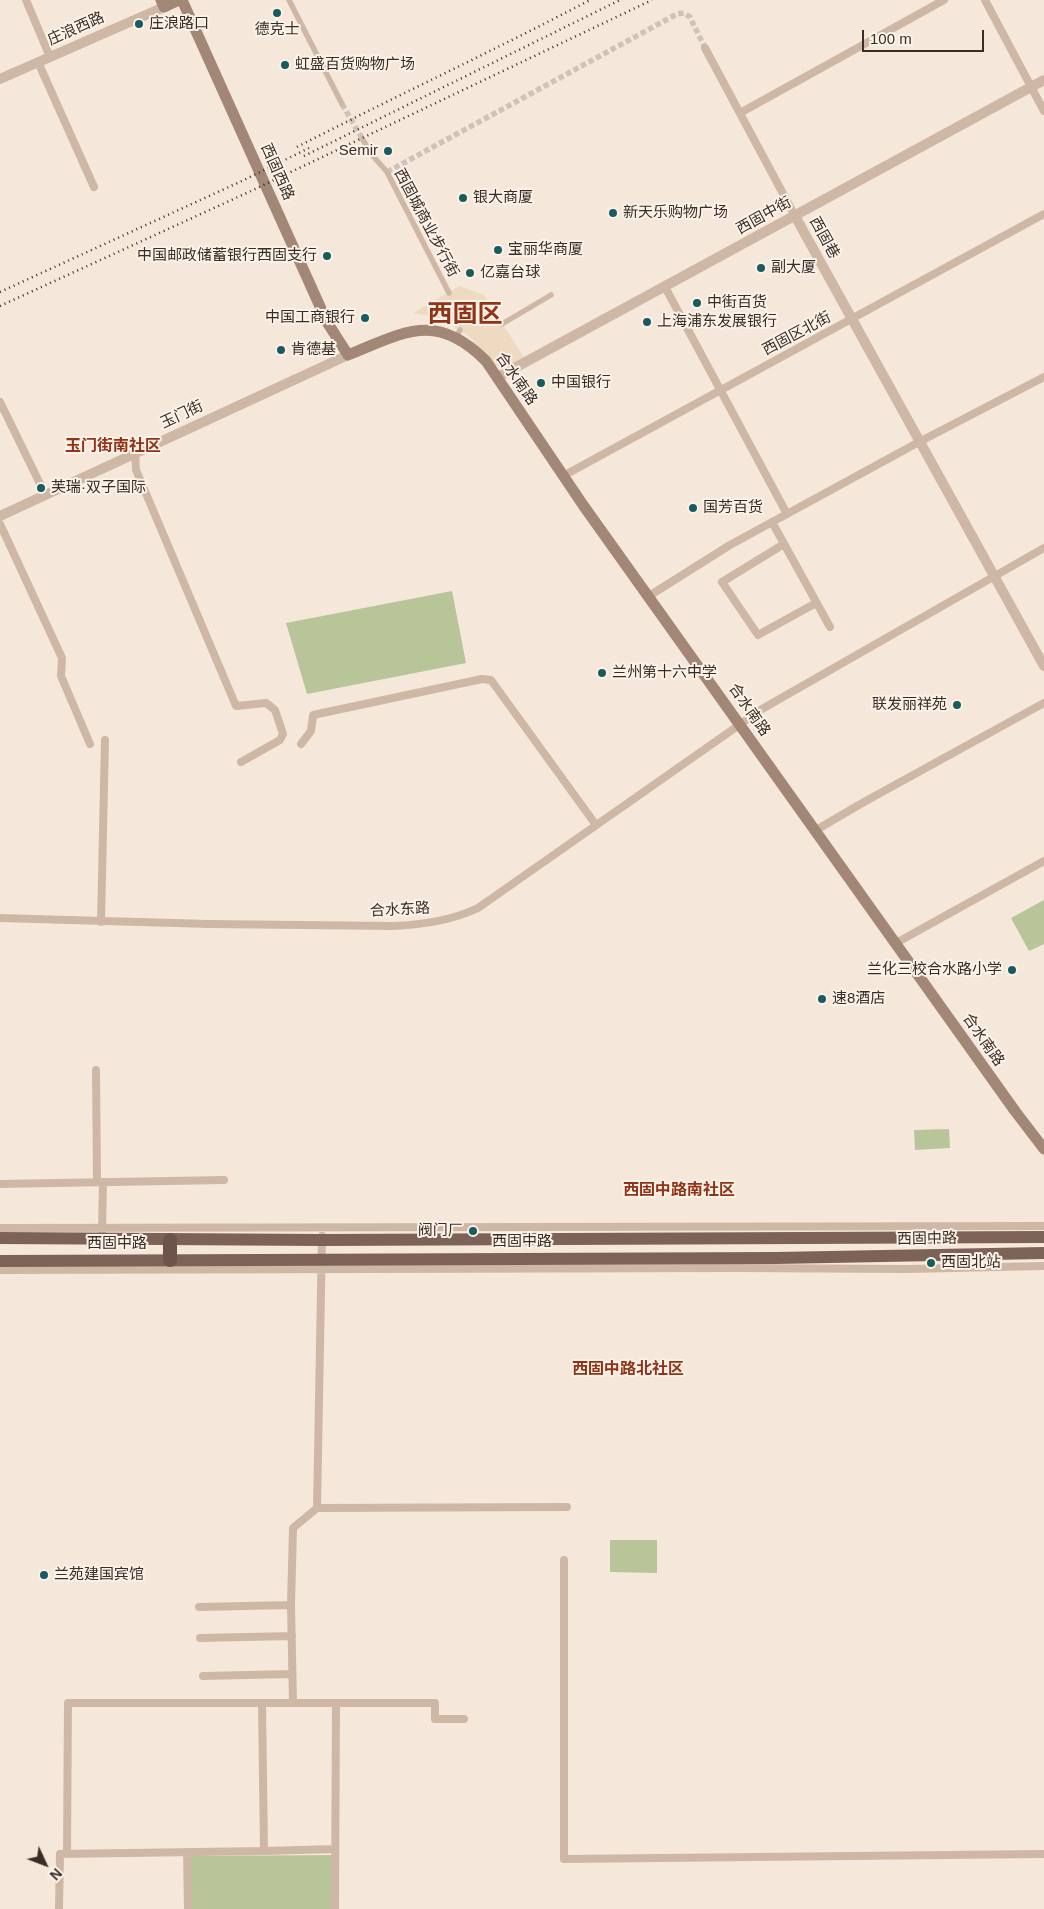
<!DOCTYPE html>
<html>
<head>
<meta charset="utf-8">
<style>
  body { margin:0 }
  #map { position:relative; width:1044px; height:1909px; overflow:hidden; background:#f5e8db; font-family:Arial,sans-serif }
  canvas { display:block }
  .north { position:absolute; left:20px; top:1839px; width:50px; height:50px; -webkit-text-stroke:4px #fcf2e8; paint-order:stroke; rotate:133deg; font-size:14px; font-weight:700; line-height:20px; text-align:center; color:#392d27 }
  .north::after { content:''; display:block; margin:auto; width:18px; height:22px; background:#392d27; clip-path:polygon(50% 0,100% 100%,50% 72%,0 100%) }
  .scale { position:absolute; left:862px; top:30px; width:122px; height:22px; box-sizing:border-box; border:2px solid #392d27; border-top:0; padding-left:6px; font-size:15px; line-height:18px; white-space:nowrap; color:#392d27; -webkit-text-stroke:4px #fcf2e8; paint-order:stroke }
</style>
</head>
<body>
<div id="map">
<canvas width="1044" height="1909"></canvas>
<div class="north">N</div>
<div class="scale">100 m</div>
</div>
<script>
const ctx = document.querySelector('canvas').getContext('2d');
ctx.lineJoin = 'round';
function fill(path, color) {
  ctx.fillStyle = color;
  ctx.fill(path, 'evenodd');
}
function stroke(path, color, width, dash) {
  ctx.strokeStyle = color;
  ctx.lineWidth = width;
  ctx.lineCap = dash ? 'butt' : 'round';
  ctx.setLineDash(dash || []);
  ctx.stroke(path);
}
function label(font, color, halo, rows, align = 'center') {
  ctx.font = font + ' Arial,"Noto Sans SC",sans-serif';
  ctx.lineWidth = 4;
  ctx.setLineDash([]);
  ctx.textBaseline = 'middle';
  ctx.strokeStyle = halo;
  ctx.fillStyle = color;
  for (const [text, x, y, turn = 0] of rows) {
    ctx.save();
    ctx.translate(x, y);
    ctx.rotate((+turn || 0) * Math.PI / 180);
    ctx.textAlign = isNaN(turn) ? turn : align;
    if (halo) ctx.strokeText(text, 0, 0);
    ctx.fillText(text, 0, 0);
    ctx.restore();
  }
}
fill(new Path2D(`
  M452,591L466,663L307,694L286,623Z
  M1044,900V944L1029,951L1011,918Z
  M949,1129L950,1148L915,1150L914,1130Z
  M610,1540H657V1573L610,1572Z
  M339,1855V1909H190V1856Z`), '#b7c599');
fill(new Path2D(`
  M459,286L484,295L527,362L509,367L496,366L491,363L471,338L460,330L435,317L413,313Z`), '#eedac0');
stroke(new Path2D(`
  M342,104L363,140
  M387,172L677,14L684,13L690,17L705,48`), '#cfc3b7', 5.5, [5.5, 3]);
stroke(new Path2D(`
  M289,0L342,104
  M363,140L373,156L387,172L449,293
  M502,324L551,295
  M456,337L460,330`), '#ceb8a5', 5.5);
stroke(new Path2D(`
  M26,0L50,57
  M985,0L1044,111
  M705,48L795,216
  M38,62L94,187
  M740,113L944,0
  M665,287L787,514
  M0,402L45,494
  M135,453L136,470L236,706L266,703L275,710L283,734L280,740L241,762
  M563,476L1044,214
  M772,522L830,627
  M0,524L62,658L61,676L90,744
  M784,544L722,582L758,635L816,603
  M649,596L730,545L919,442L1044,377
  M301,744L311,731L313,715L482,679L491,680L596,825
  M816,830L864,802L1044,703
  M0,918L209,924L392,926C422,925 451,921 478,908L762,709L1044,548
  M101,922L105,740
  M896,943L1044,861
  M96,1070L97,1182
  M0,1184L224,1180
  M0,1228L1044,1226
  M102,1233L103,1182
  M322,1236L317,1508L567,1507
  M0,1270L736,1268L907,1269L1044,1266
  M564,1560V1859L1044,1854
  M291,1605L293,1528L317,1508
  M199,1607L291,1605L293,1703
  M200,1638L292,1636
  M203,1676L292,1674
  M264,1851L335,1849
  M187,1852L188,1909
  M67,1854L68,1703H435V1719H464
  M59,1909L60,1854L264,1851L262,1703
  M335,1909L336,1703`), '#ceb8a5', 8);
stroke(new Path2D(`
  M0,79L164,7
  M795,216L1044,666
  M498,377L1044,80
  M0,516L348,355`), '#ceb8a5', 10);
stroke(new Path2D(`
  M161,0L164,7L179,0
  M182,0L327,322L348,355C405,332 436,311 486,361L583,505L1015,1111L1044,1149`), '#a28676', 11);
stroke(new Path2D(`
  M0,1238L322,1240L1044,1237
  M0,1261L776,1258L1044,1253`), '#7d6357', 12);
stroke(new Path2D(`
  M170,1260V1240`), '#6c544a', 14);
stroke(new Path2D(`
  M297,147C394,97 493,51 590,0
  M304,156L620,0
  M0,292L244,180L309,148
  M0,306L251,191L652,0`), '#392d27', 2.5, [1, 4]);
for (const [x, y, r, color] of [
  [277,13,5,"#185b60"],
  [139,24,5,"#185b60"],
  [285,65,5,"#185b60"],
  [388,151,5,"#185b60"],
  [463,198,5,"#185b60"],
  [613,213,5,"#185b60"],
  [498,250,5,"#185b60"],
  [327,256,5,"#185b60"],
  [761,268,5,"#185b60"],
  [470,273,5,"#185b60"],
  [697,303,5,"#185b60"],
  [365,318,5,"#185b60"],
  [647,322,5,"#185b60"],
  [281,350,5,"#185b60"],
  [541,383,5,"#185b60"],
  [41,488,5,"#185b60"],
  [693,508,5,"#185b60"],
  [602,673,5,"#185b60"],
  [957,705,5,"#185b60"],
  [1012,970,5,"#185b60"],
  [822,999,5,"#185b60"],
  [473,1231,5,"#185b60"],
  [931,1263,5,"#185b60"],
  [44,1575,5,"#185b60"]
]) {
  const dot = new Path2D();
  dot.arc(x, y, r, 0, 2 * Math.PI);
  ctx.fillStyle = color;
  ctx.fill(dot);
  stroke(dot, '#fcf2e8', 2);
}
label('15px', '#392d27', '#fcf2e8', [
  ["庄浪路口",149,24],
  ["德克士",277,30,"center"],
  ["虹盛百货购物广场",295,65],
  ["Semir",378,151,"right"],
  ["银大商厦",473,198],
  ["新天乐购物广场",623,213],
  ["宝丽华商厦",508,250],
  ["中国邮政储蓄银行西固支行",317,256,"right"],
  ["副大厦",771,268],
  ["亿嘉台球",480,273],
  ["中街百货",707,303],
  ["中国工商银行",355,318,"right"],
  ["上海浦东发展银行",657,322],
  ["肯德基",291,350],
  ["中国银行",551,383],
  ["芙瑞·双子国际",51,488],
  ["国芳百货",703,508],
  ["兰州第十六中学",612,673],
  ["联发丽祥苑",947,705,"right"],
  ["兰化三校合水路小学",1002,970,"right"],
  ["速8酒店",832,999],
  ["阀门厂",463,1231,"right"],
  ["西固北站",941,1263],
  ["兰苑建国宾馆",54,1575]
], 'left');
label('15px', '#392d27', '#fcf2e8', [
  ["庄浪西路",76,29,-24],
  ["西固西路",277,172,66],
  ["西固中街",764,216,-29],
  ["西固城商业步行街",426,223,62],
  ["西固巷",824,238,61],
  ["西固区北街",797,334,-28],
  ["合水南路",516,379,55],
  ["玉门街",182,415,-25],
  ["合水南路",749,710,55],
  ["合水东路",400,910,-3],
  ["合水南路",983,1040,55],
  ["西固中路",927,1239,-1],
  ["西固中路",522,1242],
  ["西固中路",117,1244]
]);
label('bold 16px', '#913317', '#fcf2e8', [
  ["玉门街南社区",113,447],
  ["西固中路南社区",679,1191],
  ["西固中路北社区",628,1370]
]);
label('bold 25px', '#913317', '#fcf2e8', [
  ["西固区",465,315]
]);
</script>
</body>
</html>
